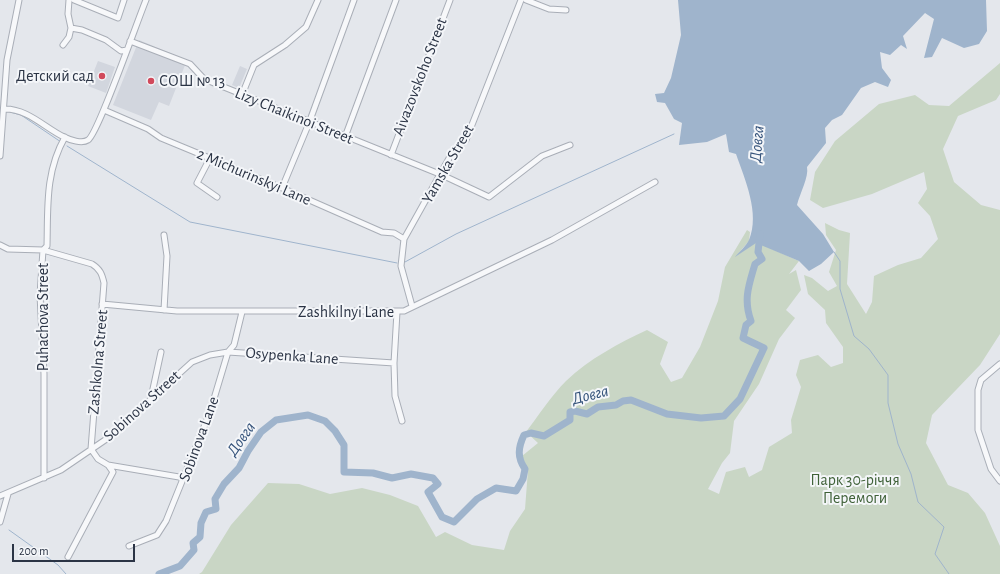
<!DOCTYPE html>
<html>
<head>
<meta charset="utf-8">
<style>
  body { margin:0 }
  #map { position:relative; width:1000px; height:574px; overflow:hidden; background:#e4e7ec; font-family:"Alegreya Sans",sans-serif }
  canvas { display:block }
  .scale { position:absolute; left:12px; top:544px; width:123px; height:18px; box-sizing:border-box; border:2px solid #2b3445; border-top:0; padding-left:5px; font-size:12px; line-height:14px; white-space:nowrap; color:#2b3445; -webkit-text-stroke:3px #f4f6f9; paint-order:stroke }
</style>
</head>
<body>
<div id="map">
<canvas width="1000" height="574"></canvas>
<div class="scale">200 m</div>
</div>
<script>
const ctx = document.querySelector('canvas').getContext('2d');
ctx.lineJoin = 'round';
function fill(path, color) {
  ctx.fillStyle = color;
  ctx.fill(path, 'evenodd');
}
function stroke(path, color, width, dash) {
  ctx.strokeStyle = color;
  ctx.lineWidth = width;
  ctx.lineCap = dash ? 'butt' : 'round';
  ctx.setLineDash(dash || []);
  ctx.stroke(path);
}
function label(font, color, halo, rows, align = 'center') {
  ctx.font = font + ' "Alegreya Sans",sans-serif';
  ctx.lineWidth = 4;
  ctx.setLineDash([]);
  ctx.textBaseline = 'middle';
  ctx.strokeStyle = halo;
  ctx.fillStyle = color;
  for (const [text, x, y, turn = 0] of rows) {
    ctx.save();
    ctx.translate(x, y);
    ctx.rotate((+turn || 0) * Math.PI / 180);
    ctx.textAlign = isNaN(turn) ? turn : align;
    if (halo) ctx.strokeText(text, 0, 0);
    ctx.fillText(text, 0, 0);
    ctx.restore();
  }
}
fill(new Path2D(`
  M139,40L187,60L169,106L159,102L151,120L113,105Z
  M98,61L115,67L106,93L88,86Z
  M240,66L247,69L239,88L232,85Z`), '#d2d6de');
fill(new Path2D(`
  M1000,63V94L996,100L958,116L943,149L954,182L981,205L1000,210V334L980,365L932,415L926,443L948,485L968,493L985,513L1000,546V574H199L202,572L231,525L268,483L299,484L330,494L362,488L390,495L418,506L436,537L445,532L472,545L504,550L510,531L525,509L528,470L522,456L538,443L526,432C539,415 551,396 566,381C589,359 619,343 647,330L668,342L660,364L671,382L682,378L700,347L718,301L725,267L747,230L750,232L749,241L736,256L756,242L799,261L789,274L796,270L801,290L786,310L795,318L779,339L759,384L734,421L730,453L722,463L708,489L719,494L726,472L745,467L749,477L762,470L769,447L792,433L791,420L801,387L796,375L800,360L818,355L831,367L843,363V347L826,323L825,310L808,294L804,275L812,278L828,291L837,286L829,272L836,250L826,235L825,223L839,230L850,233L847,284L866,314L872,302L874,276L898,265L921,258L938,239L930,216L918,203L927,189L924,172L872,194L823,208L810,200L815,172L835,141L879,104L915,95L929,105L949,106Z`), '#c9d6c5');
fill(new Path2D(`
  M678,0H986L987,31L979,44L964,48L942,38L932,57L924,58L934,19L925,13L903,36L907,49L901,45L890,55L880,52L882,68L891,80L888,87L875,82L861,88L842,115L832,120L825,128L826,143L807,167C809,177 800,193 797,205L823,234L834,252L821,264L809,271L799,261L756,243L735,257C739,252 746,246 749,240C760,213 745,180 736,154L729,152L726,134L707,142L679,145L682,123L674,119L665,103L657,102L655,94L664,93L671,78L681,35Z`), '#9fb4cc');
stroke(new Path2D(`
  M10,112L21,115L61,142
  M67,146L190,222L397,263
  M834,252L840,261V289L854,336L869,349L888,375V403L898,444L911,474L918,502L944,527L935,554L949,574
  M405,262L456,234L674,134
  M9,530L58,565L66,574`), '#9fb4cc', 1);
stroke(new Path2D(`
  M159,574L180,566L194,550L193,543L200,537L201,523L206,512L216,509L215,499L224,484L239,468L248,451L261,432L276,420L308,415L325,421L335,431L344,445V472L373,473L392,478L411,474L433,478L438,484L428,492L442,517L454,522L477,499L496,488L516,491L523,479L525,469C517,457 518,448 524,435L531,433L544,436L570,420V412L575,411L587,414L598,407L616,405L623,401L631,400L667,414L701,418L724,416L740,399L764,348L743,338L746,325L751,321C743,299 749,285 755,264L762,259L758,252L760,234`), '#9fb4cc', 7);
const street = new Path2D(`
  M69,0L68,14L71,28L82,30L106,40L121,51L127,50
  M74,0L118,18L124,0
  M526,0L549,9L566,10
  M130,41L190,64L204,79L442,175L489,197L542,156L570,145
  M63,45L69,37L71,28
  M242,95L254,65L285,45L306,27L318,0
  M5,109C28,109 45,128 64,137C70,140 82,144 88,140C98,134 138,19 146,0
  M104,110L148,129L161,138L282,188L382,232L394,233L404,239
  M345,137L396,0
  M391,155L450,0
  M0,156L7,60L19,0
  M210,158L197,183L217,197
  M282,188L309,123L354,0
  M164,235L167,256L164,310
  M0,245L8,249L43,250L92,264C100,269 102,274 104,283L91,449L98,459L108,465L185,478
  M102,304L177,311H404L552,240L655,182
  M412,306L401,266L404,239L452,153L466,140L521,0
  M397,312L394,363L395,396L402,421
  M1000,364L981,380L978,390V430L991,469L1000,481
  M151,398L161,352
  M44,478V374L40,295L43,250L47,246C48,208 45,172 65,137
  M0,496L61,470L108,438L192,362L210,355L228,352L394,363
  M0,522L8,494
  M129,546L157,535L166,521L210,412L228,352L234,345L242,312
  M68,557L113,472L108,465`);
stroke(street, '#a9aeb7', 7);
stroke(street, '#f7f8fa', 5);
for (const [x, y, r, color] of [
  [102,76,4,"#d1495b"],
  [151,81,4,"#d1495b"]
]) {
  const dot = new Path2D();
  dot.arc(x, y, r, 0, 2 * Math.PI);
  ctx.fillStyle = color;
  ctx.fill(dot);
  stroke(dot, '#f4f6f9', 1.5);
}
label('16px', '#2b3445', '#f4f6f9', [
  ["Детский сад",94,76],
  ["СОШ № 13",159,81,"left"]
], 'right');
label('16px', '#2b3445', '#f4f6f9', [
  ["Aivazovskoho Street",420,77,-69],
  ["Lizy Chaikinoi Street",294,116,22],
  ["Yamska Street",448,164,-60],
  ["2 Michurinskyi Lane",254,177,23],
  ["Zashkilnyi Lane",346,312],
  ["Puhachova Street",43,317,-90],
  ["Osypenka Lane",292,356,4],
  ["Zashkolna Street",98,362,-85],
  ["Sobinova Street",142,406,-42],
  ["Sobinova Lane",199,439,-70]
]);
label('16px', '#3f6138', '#f4f6f9', [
  ["Парк 30-річчя",855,480],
  ["Перемоги",855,498]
]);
label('italic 17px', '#34527a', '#f4f6f9', [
  ["Довга",757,144,-85],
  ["Довга",590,395,-14],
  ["Довга",241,439,-55]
]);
</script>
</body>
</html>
